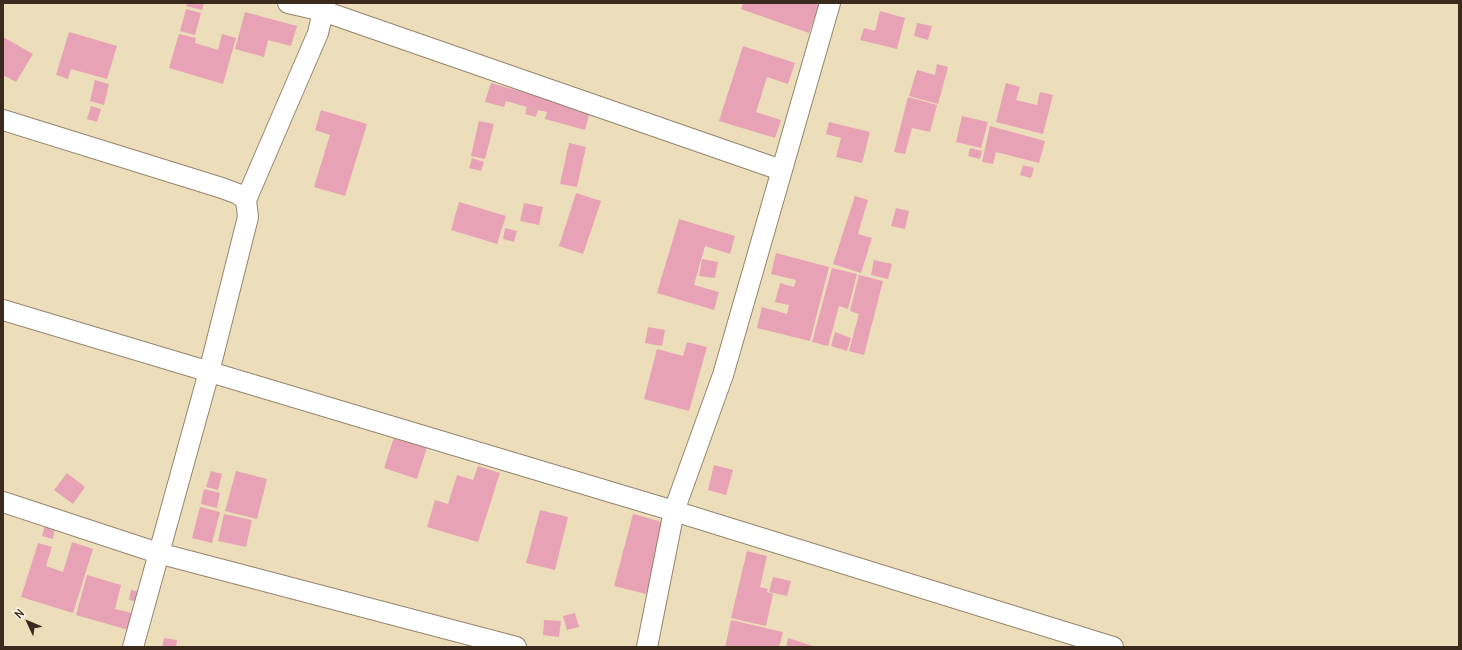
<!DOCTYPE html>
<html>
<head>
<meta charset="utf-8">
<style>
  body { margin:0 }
  #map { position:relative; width:1462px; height:650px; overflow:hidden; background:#ecdebb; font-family:Delius,sans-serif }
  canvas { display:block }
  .frame { position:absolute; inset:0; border:4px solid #3b2a1e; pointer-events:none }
  .north { position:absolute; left:8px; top:602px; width:40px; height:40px; -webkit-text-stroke:3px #fcf5e5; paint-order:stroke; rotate:314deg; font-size:11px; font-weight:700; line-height:16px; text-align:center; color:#3b2a1e }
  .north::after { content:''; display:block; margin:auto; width:14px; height:18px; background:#3b2a1e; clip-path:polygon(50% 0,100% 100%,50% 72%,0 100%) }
</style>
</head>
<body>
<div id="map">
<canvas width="1462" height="650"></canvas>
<div class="frame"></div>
<div class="north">N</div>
</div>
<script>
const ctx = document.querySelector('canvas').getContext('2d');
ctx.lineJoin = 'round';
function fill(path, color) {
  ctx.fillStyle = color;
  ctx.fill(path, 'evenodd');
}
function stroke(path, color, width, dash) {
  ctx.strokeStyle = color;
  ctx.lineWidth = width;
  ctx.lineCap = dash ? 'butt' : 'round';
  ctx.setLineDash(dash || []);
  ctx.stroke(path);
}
fill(new Path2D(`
  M187,3H204L202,10L186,6Z
  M743,3H820L809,33L741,9Z
  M186,9L201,13L195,35L180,31Z
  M880,11L905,18L897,49L860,40L864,28L875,31Z
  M245,12L297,26L291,46L268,40L264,57L235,49Z
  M917,23L932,26L928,40L914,36Z
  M69,32L117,46L107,79L71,69L68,79L56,75Z
  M179,34L196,38L195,43L218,50L222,34L236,38L223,84L169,68Z
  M3,37L33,54L16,82L3,75Z
  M743,46L795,63L788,84L767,77L756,112L781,120L775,138L719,121Z
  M937,64L948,67L938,104L909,96L917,70L935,75Z
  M95,80L109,84L104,105L90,101Z
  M491,83L590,111L585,130L545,119L547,112L538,110L536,117L525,114L527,107L506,101L504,107L485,102Z
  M1006,83L1020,87L1016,100L1037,105L1040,92L1053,95L1043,134L996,122Z
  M908,97L937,105L930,132L912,128L905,154L894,152Z
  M91,106L101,109L97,122L87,119Z
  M321,110L367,124L345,196L314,187L330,135L315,130Z
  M962,116L988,122L981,148L956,142Z
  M479,121L494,124L485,159L471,156Z
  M829,122L870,132L862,163L836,157L841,138L826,134Z
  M990,126L1045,141L1039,163L996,152L993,164L982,162Z
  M569,143L586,147L577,187L560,184Z
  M970,148L982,151L980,159L968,156Z
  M472,158L484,162L481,171L469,168Z
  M1023,165L1034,168L1031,178L1020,175Z
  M576,193L601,201L583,254L559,246Z
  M855,196L868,200L858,234L872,238L861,273L833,264Z
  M459,202L506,216L497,244L451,230Z
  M524,203L543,207L539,225L520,221Z
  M896,208L909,211L905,229L891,226Z
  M679,219L735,236L730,254L705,246L694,285L719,292L714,310L657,293Z
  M505,228L517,231L514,242L503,239Z
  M776,253L829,267L810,341L757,328L762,307L787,314L789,305L775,302L780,283L794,287L796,280L771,274Z
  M702,259L718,262L715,278L699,276Z
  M874,260L892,264L888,279L871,275Z
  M832,268L857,274L848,309L839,306L828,346L812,342Z
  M859,275L883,281L864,355L849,351L859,314L850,311Z
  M648,327L665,330L662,346L645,343Z
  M835,332L851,338L847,351L831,346Z
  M687,342L707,347L689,411L644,399L657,349L683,356Z
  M395,434L428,444L417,479L384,468Z
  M714,465L733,470L726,495L708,490Z
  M478,466L500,473L478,542L427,527L435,500L448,504L457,475L473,480Z
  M211,471L222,474L218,490L206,487Z
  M236,471L267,479L257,519L225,511Z
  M67,473L85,487L73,504L54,490Z
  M204,489L220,493L217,508L201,504Z
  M200,507L220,512L212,543L192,538Z
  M540,510L568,517L555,570L526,563Z
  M224,514L252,520L246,547L218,541Z
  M633,514L666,523L646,594L614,586Z
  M45,526L55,528L53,539L42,536Z
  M72,542L93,549L73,613L21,597L38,543L52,547L46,566L63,572Z
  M747,551L767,556L760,587L768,589L767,592L773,594L766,626L731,618Z
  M87,575L121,585L115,609L136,614L132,631L76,615Z
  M773,577L791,581L787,596L769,592Z
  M131,590L141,592L139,602L129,600Z
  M575,613L579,627L567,630L563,616Z
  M544,620L561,621L559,637L543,635Z
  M731,620L783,632L779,647H725Z
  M164,638L177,640L176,647H162Z
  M788,638L816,647H786Z`), '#e8a2b6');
const minor = new Path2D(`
  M288,3L323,11L781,170
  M3,120L222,188L238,194L246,200L248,217L209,372L133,647
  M246,200L318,33L325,3
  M3,310L674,511L1113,647
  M3,502L158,553L516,647
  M647,647L674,511L723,375L830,3`);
stroke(minor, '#94846c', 22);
stroke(minor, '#fff', 20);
</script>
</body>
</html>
